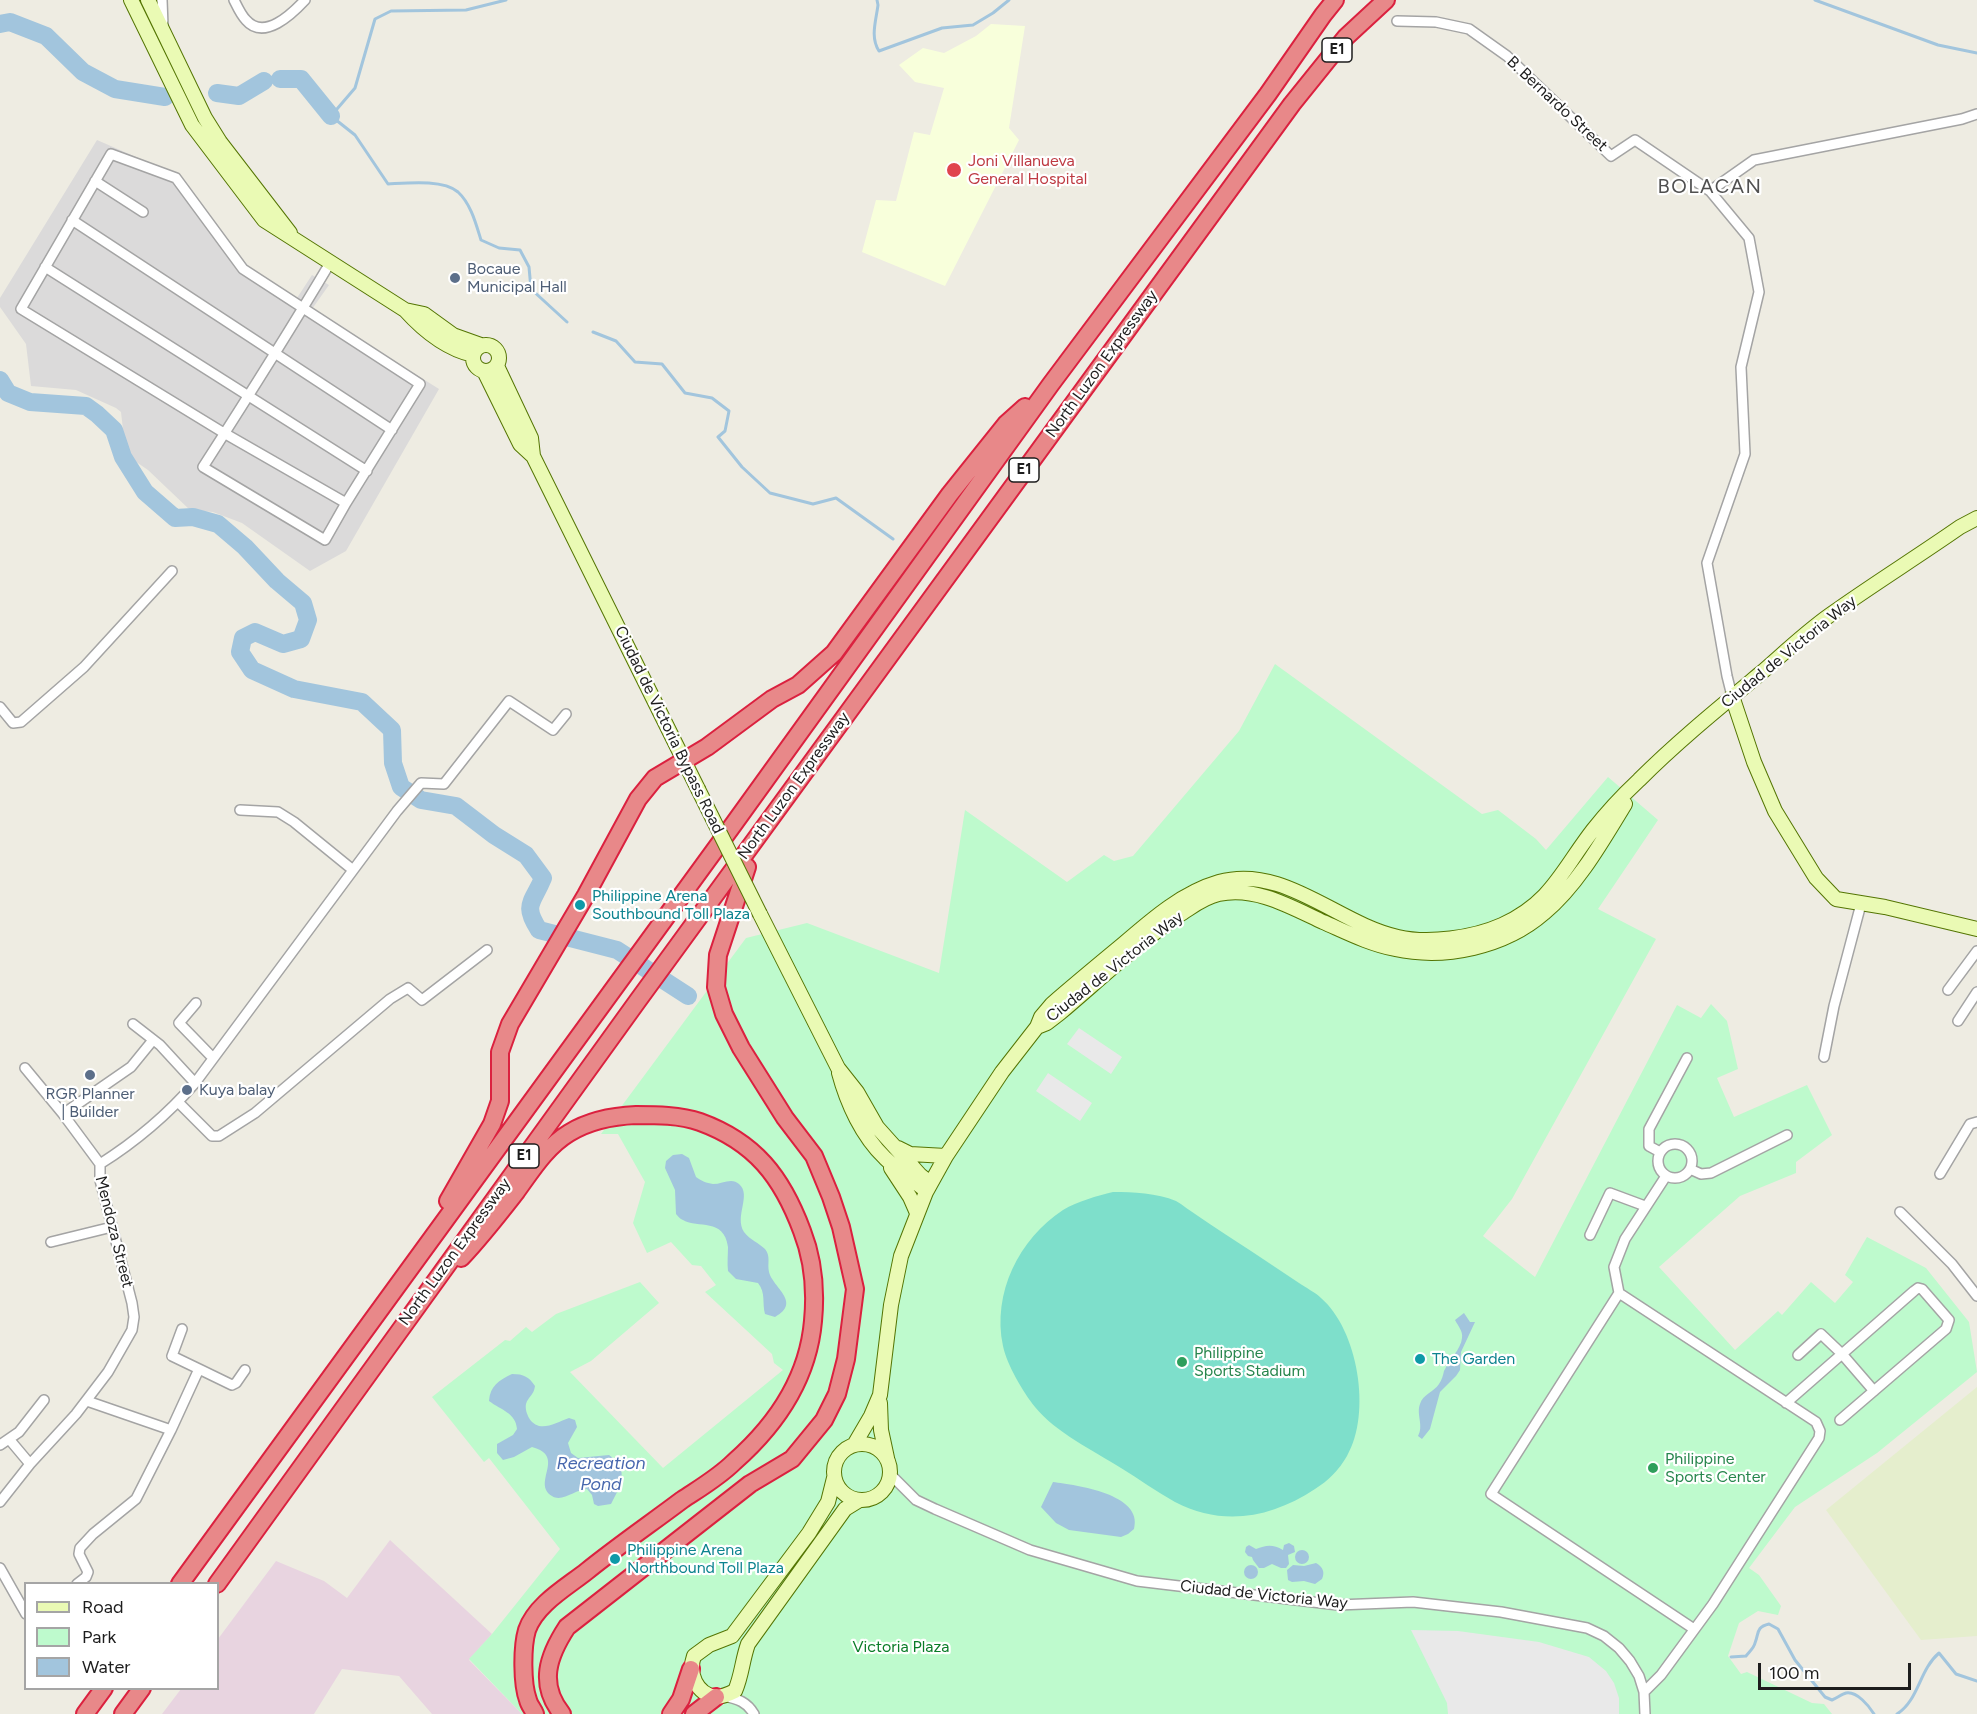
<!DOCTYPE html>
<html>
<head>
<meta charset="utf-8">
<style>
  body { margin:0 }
  #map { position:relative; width:1977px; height:1714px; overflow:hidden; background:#eeece2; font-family:Figtree,sans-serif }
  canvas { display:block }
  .legend { position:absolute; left:24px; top:1582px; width:195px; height:108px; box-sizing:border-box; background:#fff; border:2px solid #a5a5a5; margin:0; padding:8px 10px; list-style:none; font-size:18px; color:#1d1d1d }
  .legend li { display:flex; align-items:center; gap:12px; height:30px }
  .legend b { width:30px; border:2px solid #a5a5a5 }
  .scale { position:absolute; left:1758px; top:1663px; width:153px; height:27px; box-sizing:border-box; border:3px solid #1d1d1d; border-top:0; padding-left:8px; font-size:18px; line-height:21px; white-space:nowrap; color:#1d1d1d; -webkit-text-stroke:4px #fff; paint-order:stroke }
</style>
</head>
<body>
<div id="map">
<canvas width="1977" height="1714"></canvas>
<ul class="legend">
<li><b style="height:8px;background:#eafab4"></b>Road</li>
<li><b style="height:16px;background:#befacd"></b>Park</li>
<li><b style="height:16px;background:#a2c5dd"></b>Water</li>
</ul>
<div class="scale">100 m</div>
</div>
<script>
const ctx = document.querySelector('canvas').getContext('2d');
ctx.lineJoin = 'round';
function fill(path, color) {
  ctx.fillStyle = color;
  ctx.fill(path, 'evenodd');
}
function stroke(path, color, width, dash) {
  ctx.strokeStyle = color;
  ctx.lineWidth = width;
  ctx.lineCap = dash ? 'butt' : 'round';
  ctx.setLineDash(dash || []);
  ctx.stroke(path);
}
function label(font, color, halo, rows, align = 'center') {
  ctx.font = font + ' Figtree,sans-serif';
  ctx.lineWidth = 4.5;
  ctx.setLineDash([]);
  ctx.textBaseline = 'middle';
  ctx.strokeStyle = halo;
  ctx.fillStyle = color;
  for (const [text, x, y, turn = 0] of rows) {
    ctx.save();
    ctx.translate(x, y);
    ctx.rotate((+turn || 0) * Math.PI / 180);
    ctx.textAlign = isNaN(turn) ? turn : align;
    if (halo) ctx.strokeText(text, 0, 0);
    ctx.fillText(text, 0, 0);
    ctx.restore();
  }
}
fill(new Path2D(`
  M97,140L182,177L249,267L297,298L312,275L329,285L312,309L439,389L346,551L310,571L242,523L213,512L190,510L148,470L129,457L125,447L121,412L116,408L76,390L31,386L26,344L0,307V298Z`), '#dbdada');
fill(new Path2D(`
  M390,1540L492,1634L469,1660L522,1714H432L399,1676L342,1669L314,1714H162L181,1689L218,1688V1639L276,1561L324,1581L347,1598Z`), '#e8d4e0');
fill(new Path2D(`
  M991,24L1025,26L1009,128L1019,140L945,286L862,252L876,200L896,201L914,132L930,135L944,88L915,82L899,65L923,48L944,53L976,36Z`), '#f8ffdb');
fill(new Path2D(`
  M1977,1387V1636L1921,1640L1826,1510Z`), '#e5eecd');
fill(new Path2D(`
  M1275,664L1482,814L1498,810L1536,839L1546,850L1608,777L1658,820L1598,909L1656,939L1512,1199L1483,1236L1535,1277L1677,1005L1701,1018L1711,1004L1727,1021L1738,1069L1717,1078L1734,1117L1807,1085L1832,1135L1796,1162V1173L1740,1196L1659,1267L1735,1350L1778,1311L1782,1315L1811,1282L1835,1303L1853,1282L1845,1275L1867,1237L1926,1268L1969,1322L1977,1372L1877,1453L1795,1507L1749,1568L1759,1575L1781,1606L1778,1615L1758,1611L1739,1623L1728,1656L1741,1674L1747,1672L1812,1703L1824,1704L1832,1714H522L469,1659L492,1634L560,1549L489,1458L484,1462L432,1397L505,1340L510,1341L526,1327L532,1332L556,1314L640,1282L659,1303L591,1361L570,1372L663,1468L783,1370L774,1363L772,1354L705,1292L716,1285L701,1266L692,1265L671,1242L647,1253L633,1223L645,1182L618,1134H601L746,938L807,923L939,973L965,810L1067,882L1104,855L1114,861L1133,856L1239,731Z`), '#befacd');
fill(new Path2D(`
  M1113,1192C1133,1192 1157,1193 1176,1201C1183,1205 1190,1211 1198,1216C1215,1228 1233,1239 1251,1251C1267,1262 1283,1272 1299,1283C1306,1288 1315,1292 1321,1298C1358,1330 1372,1413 1347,1456C1339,1470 1328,1481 1315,1489C1271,1518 1223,1527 1175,1502C1157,1492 1139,1479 1121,1468C1094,1451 1055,1432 1035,1407C1023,1392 1007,1365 1003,1346C992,1293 1019,1239 1063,1210C1078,1201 1097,1196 1113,1192Z`), '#7edfcb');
fill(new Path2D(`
  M1079,1028L1122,1057L1111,1074L1067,1044Z
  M1048,1073L1092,1103L1080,1121L1036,1091Z
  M1411,1630L1458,1631L1539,1642L1589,1657L1606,1671L1614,1683L1619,1698V1714H1448L1447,1703Z`), '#e9e9e9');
fill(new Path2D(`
  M682,1154L689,1158L696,1177C702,1181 706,1183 713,1184C722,1184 732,1177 739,1184C752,1195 734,1216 744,1232C750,1240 759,1243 765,1249C771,1256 767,1264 769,1272C773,1288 802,1302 775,1317L765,1314C762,1303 766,1293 758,1283L736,1279L728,1271C727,1263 728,1254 728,1247C724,1217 698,1229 683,1220C680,1219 678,1216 676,1214L675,1190L665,1168L666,1161L673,1155Z
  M1464,1313L1470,1322H1475L1461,1352L1460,1370L1456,1376L1440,1392L1430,1429L1422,1439L1418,1436C1424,1426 1416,1414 1420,1404C1423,1394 1434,1392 1439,1384C1442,1380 1443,1375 1444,1371C1449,1360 1461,1349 1462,1338C1463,1331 1458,1326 1455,1320Z
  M512,1374C524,1374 529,1377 535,1386C534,1395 528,1397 526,1404C525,1409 527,1414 529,1418C539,1434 555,1423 569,1418L575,1420L577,1427L568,1443L571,1453L578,1458L609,1455C630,1470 621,1485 611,1504L598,1506L594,1504L592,1495L587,1489C576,1489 562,1503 552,1496C531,1483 567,1456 532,1447L514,1457L503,1460L497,1453V1444L513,1435L517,1429C516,1413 501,1410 489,1401C490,1386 499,1380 512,1374Z
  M1053,1482C1076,1485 1144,1494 1134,1529L1128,1534L1121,1537L1069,1530L1056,1523L1041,1507Z
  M1289,1543L1294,1546L1295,1552L1288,1555L1289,1564L1286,1568H1281L1272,1564L1264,1568H1259L1253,1560L1252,1557L1248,1556L1245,1552L1246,1547L1249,1545L1256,1549C1266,1545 1273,1544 1283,1550L1284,1545Z
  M1295 1557a7 7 0 1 1 14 0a7 7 0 1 1-14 0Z
  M1316,1563C1323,1567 1325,1572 1322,1579L1315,1584L1304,1581L1292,1582L1288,1580L1287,1570L1293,1565L1304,1566Z
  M1244 1572a7 7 0 1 1 14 0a7 7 0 1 1-14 0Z`), '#a2c5dd');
stroke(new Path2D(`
  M506,0L466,10L391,11L375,19L355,88L331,116L355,135L388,184C407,183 443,179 458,192C471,204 476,224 481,240L499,248L520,250L529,267L531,289L567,322
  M877,0L878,5C876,21 870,37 879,51L942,28L973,25L993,13L1009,0
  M1815,0L1938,45L1977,53
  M593,332L616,341L635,362L662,364L685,393L712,398L729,411L725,431L718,437L742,467L770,493L813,504L836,498L893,539
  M1731,1657L1746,1656C1749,1652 1754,1648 1755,1643C1759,1633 1756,1627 1769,1624L1778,1629L1795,1660L1825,1697L1832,1700C1837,1698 1842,1694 1846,1693C1857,1691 1869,1706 1874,1714
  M1897,1714C1919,1700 1919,1670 1939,1653L1956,1674L1977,1681`), '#a2c5dd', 3);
stroke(new Path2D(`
  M0,24L10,22L46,36L83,72L115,89L165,97
  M280,79H301L331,116
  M217,93L239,96L264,81
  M0,380L8,393L30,402L86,406L97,414L114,430L123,457L145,492L175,518L193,517L218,524L245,547L277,581L303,603L308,620L301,639L283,644L255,632L243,638L240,652L252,670L294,689L362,702L392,730L393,763L401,787L421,800L456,806L494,835L526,855L543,878C533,903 522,904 539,930L617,950L688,996`), '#a2c5dd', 18);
const street = new Path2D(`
  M162,0L163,26
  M234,0C237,6 241,15 246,20C264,41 292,14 305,0
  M1397,21L1436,22L1469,29L1507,56L1611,156L1635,140L1710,191L1749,238L1759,292L1741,367L1745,454L1707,563L1727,676L1732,696
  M95,181L143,212
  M1710,191L1754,160L1962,119L1977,114
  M72,220L392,430
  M330,263C289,332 246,400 203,467L325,540L346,503L420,384L243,269L176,178L111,154L21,309L224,433L346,503
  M45,267L367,471
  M0,707L13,723L21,722L84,667L172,571
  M240,810L278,812L294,822L353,870
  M1948,990L1977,951
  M196,1003L179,1023L213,1058
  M1958,1021L1977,992
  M133,1024L160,1045L195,1083
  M1824,1057L1834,1006L1861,904
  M25,1068L63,1114
  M178,1102L212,1136H219L255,1113L390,999L408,988L422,1000L487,950
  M1658 1161a17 17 0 1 1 34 0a17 17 0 1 1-34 0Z
  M1660,1152L1649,1146V1129L1687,1058
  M100,1164L63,1114L131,1067L153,1040
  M1690,1169L1701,1174L1711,1173L1787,1135
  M1940,1174L1970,1124L1977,1122
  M1900,1212L1952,1264L1977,1296
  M1590,1235L1610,1193L1645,1206
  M51,1242L112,1227
  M1619,1293L1614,1267L1625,1239L1666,1176
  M1798,1355L1821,1334L1842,1354L1874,1391
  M199,1369L232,1385L236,1383L245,1370
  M1786,1403L1914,1291L1918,1288L1922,1289L1949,1320L1946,1329L1840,1420
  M171,1430L199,1369L172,1356L182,1329
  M9,1439L30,1464
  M0,1445L19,1432L44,1400
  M890,1474L916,1500L935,1509L1030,1550L1137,1581L1338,1605L1413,1602L1501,1612L1587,1628L1604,1636L1619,1648L1630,1661L1639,1676L1644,1692L1645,1714
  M0,1502L30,1464L76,1414L108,1372L132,1330L134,1317L132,1303L100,1180V1164C135,1142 168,1114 195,1083L397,811L421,783L444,784L509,701L553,730L566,714
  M0,1568L26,1614
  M77,1584L86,1577L88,1572L79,1554L80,1548L93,1534L136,1499L171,1430L87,1401
  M1644,1692L1661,1675L1713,1604L1819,1438L1820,1431L1816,1422L1619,1293L1491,1494L1694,1629
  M724,1696C738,1699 747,1702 754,1714`);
const secondary = new Path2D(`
  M131,0L192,125L264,220L405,310C423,330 447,349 473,355
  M148,0L205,118L220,142L290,233
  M405,310L424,314L453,335L481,345
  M473 358a13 13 0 1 1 26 0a13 13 0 1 1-26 0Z
  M497,366L531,438L533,456L698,789
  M484,371L520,444L533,456
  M1732,696L1754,762L1775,811L1816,878L1836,899L1885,907L1977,929
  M760,914L838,1068L857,1092L877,1127L920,1175L930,1183
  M1037,1027L1047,1023L1060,1013C1099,980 1137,944 1179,915C1192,907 1204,897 1219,894C1255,886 1291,907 1323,922C1346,932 1369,944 1395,949C1445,960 1505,947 1544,913C1577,886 1603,840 1625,804
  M839,1073C847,1103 862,1136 885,1158C897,1170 912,1179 925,1190
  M898,1148L910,1154L946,1156
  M891,1168L910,1197L917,1213
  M880,1403L881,1430L887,1458
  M834 1472a28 28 0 1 1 56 0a28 28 0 1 1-56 0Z
  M854,1445L871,1416L880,1395L891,1305L901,1256L926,1192L946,1156L1002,1072L1037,1027L1041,1017L1052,1004C1075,984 1098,965 1121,946C1150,921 1181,893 1219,882C1284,864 1338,924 1398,937C1428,944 1473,938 1502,925C1552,902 1562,870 1593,830C1607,812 1623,795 1639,780C1677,742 1720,707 1761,673C1784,653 1806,632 1830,615C1872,585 1917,557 1960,527L1977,518
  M834,1478L828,1502L809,1533L732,1636L709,1645L694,1656C688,1673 696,1694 716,1697C723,1697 729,1694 735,1691C742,1675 742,1661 748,1644L845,1509L858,1501`);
const highway = new Path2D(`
  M448,1201L492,1124L500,1101V1052L510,1024L586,895L638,799L655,778L707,747L772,699L798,685L834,653L950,494L1006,424L1025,407
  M461,1258C481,1237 498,1215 516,1192C532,1170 546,1147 569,1133C590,1120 613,1116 636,1115C656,1115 680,1115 700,1122C755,1142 782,1177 802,1231C813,1259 816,1290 813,1321C808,1378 776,1425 734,1462C719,1477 700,1488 682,1500C650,1524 618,1546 587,1571C567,1587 536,1604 527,1630C522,1647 522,1684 528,1700C529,1705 533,1709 535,1714
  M180,1584L733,825L1051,384L1268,94L1323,15L1335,0
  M217,1584L639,999L1292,104L1346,37L1386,0
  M85,1714L104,1688
  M123,1714L142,1688
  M562,1714C538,1684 548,1656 567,1627L750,1484L792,1459L824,1420L837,1394L846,1359L855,1289L841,1227L831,1197L814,1156L785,1118L741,1048L724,1014L716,987L718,955L747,867
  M671,1714L681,1699L691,1669
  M694,1714L716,1697`);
stroke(street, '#a4a4a4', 12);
stroke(secondary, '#547503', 16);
stroke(highway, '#db213f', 20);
stroke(street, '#fff', 9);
stroke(secondary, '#eafab4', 14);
stroke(highway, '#e88889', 16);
const secondaryBridge = new Path2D(`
  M698,789L760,914`);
stroke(secondaryBridge, '#547503', 16, []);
stroke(secondaryBridge, '#eafab4', 14);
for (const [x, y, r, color] of [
  [954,170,8,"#e0444e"],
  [455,278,6,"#5c6f8a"],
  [580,905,6,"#0f9aa8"],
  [90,1075,6,"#5c6f8a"],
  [187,1090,6,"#5c6f8a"],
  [1420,1359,6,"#0f9aa8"],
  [1182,1362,6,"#2e9e5b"],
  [1653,1468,6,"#2e9e5b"],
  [615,1559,6,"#0f9aa8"]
]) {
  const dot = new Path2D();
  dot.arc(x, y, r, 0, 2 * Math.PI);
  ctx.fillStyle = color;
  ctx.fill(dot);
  stroke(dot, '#fff', 2);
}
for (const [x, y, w] of [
  [1337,50,30],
  [1024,470,30],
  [524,1156,30]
]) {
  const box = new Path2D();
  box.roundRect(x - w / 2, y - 12, w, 24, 4.5);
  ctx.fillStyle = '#fff';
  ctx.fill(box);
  stroke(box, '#1d1d1d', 1.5);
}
label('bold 15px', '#1d1d1d', null, [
  ["E1",1337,50],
  ["E1",1024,470],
  ["E1",524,1156]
]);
label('16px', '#1d1d1d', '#fff', [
  ["B. Bernardo Street",1557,104,43],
  ["North Luzon Expressway",1102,364,-54],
  ["Ciudad de Victoria Way",1789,652,-39],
  ["Ciudad de Victoria Bypass Road",669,730,64],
  ["North Luzon Expressway",794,786,-54],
  ["Ciudad de Victoria Way",1115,967,-38],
  ["Mendoza Street",114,1232,76],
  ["North Luzon Expressway",455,1252,-54],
  ["Ciudad de Victoria Way",1264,1595,6]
]);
label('16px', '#be3a42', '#fff', [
  ["Joni Villanueva",968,161],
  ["General Hospital",968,179]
], 'left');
label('16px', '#4e5e75', '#fff', [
  ["Bocaue",467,269],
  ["Municipal Hall",467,287],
  ["Kuya balay",199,1090],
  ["RGR Planner",90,1094,"center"],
  ["| Builder",90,1112,"center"]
], 'left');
label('16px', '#0d838f', '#fff', [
  ["Philippine Arena",592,896],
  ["Southbound Toll Plaza",592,914],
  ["The Garden",1432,1359],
  ["Philippine Arena",627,1550],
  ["Northbound Toll Plaza",627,1568]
], 'left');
label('16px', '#27864d', '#fff', [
  ["Philippine",1194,1353],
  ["Sports Stadium",1194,1371],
  ["Philippine",1665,1459],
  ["Sports Center",1665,1477]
], 'left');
label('16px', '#0a7c28', '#fff', [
  ["Victoria Plaza",901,1647]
]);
label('italic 18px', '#4868ae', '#fff', [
  ["Recreation",601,1464],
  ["Pond",601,1485]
]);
ctx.letterSpacing = '1.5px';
label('20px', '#505050', '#fff', [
  ["BOLACAN",1710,187]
]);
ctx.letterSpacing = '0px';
</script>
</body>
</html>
